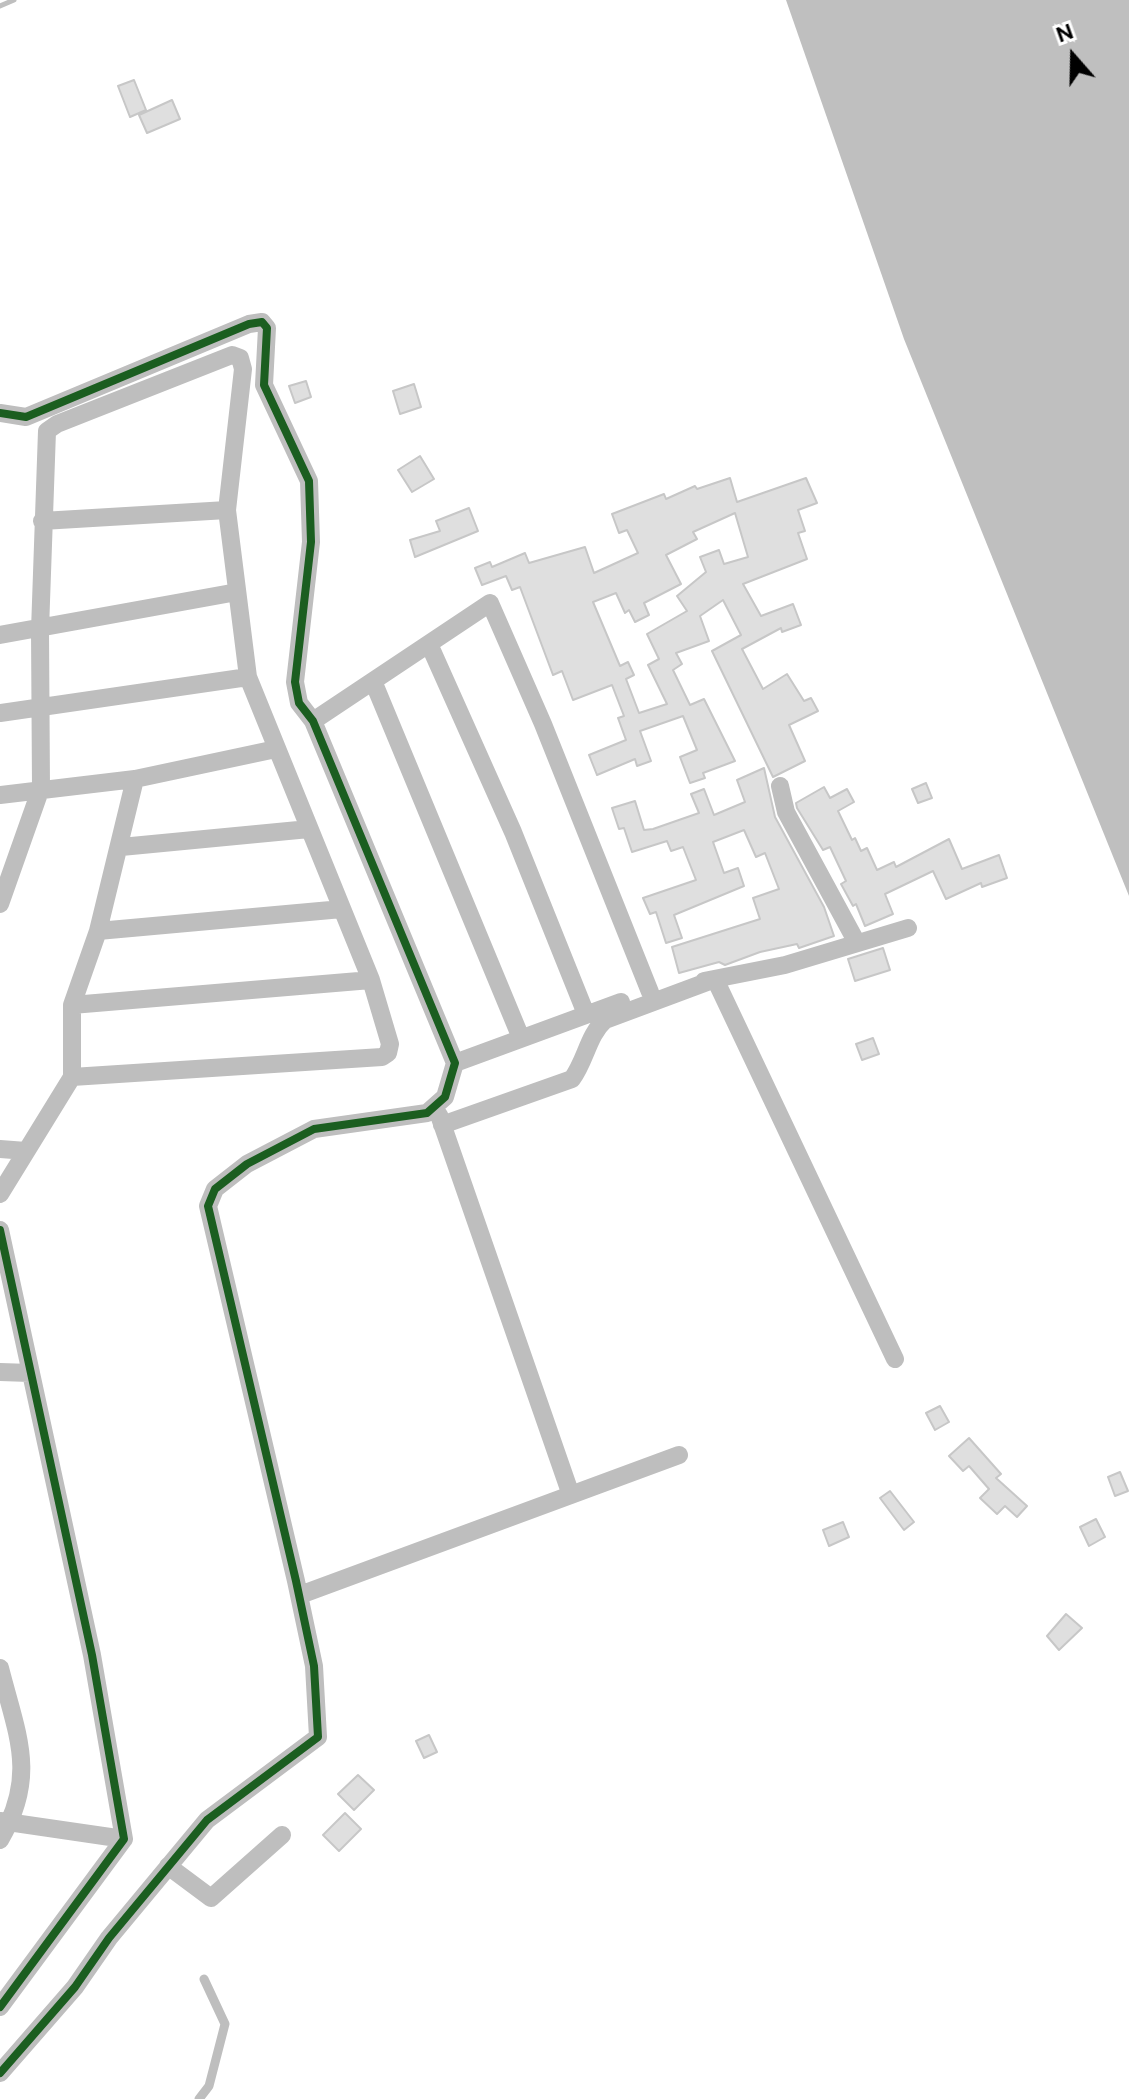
<!DOCTYPE html>
<html>
<head>
<meta charset="utf-8">
<style>
  body { margin:0 }
  #map { position:relative; width:1129px; height:2099px; overflow:hidden; background:#fff; font-family:"DM Sans",sans-serif }
  canvas { display:block }
  .north { position:absolute; left:1033px; top:16px; width:80px; height:80px; -webkit-text-stroke:6px #fff; paint-order:stroke; rotate:340deg; font-size:22px; font-weight:700; line-height:32px; text-align:center; color:#000 }
  .north::after { content:''; display:block; margin:auto; width:28px; height:36px; background:#000; clip-path:polygon(50% 0,100% 100%,50% 72%,0 100%) }
</style>
</head>
<body>
<div id="map">
<canvas width="1129" height="2099"></canvas>
<div class="north">N</div>
</div>
<script>
const ctx = document.querySelector('canvas').getContext('2d');
ctx.lineJoin = 'round';
function fill(path, color) {
  ctx.fillStyle = color;
  ctx.fill(path, 'evenodd');
}
function stroke(path, color, width, dash) {
  ctx.strokeStyle = color;
  ctx.lineWidth = width;
  ctx.lineCap = dash ? 'butt' : 'round';
  ctx.setLineDash(dash || []);
  ctx.stroke(path);
}
fill(new Path2D(`
  M786,0H1129V896L904,339Z`), '#bfbfbf');
stroke(new Path2D(`
  M0,6L14,0`), '#bfbfbf', 5);
const building = new Path2D(`
  M134,80L146,110L130,117L118,86Z
  M172,100L180,119L147,133L139,115Z
  M306,381L311,397L295,403L289,386Z
  M414,384L421,407L400,414L393,391Z
  M420,456L434,479L412,492L398,470Z
  M730,478L737,502L806,478L817,503L798,510L805,531L798,533L807,559L743,584L761,616L793,604L801,625L782,632L781,628L742,649L763,689L787,674L804,701L811,698L818,711L789,725L805,761L773,777L712,651L741,635L723,600L700,616L709,641L676,653L682,664L673,670L690,705L704,699L735,761L703,773L705,778L690,783L680,757L697,750L683,716L640,731L651,761L637,766L635,759L597,775L589,755L626,740L618,718L624,716L612,685L573,700L562,671L553,675L520,587L512,590L506,576L482,585L475,568L490,562L492,567L525,553L529,563L585,547L594,573L638,553L627,530L619,533L612,514L664,494L666,499L695,486L697,489ZM735,513L748,557L724,564L719,550L700,557L706,572L677,596L687,611L647,634L659,659L648,665L667,704L639,713L626,679L634,675L628,662L620,666L593,602L616,593L625,613L629,610L635,622L649,615L644,603L681,584L666,555L697,539L693,532Z
  M469,508L478,531L415,557L410,540L440,531L436,521Z
  M764,768L775,817L824,907L834,936L799,948L797,944L760,952L725,965L719,962L679,973L672,947L760,919L753,898L779,889L765,853L756,857L744,830L713,842L724,873L738,868L744,886L674,915L682,938L666,943L656,912L650,914L643,898L696,880L683,847L671,851L667,841L632,852L624,828L619,829L612,808L635,801L644,830L653,829L699,813L691,794L704,789L714,815L745,802L737,780Z
  M926,783L932,798L918,803L912,789Z
  M824,787L830,798L847,789L854,802L838,811L852,840L855,838L861,851L867,848L877,870L894,862L896,867L949,839L962,869L999,855L1007,878L982,887L981,883L946,899L933,871L885,894L893,914L865,926L856,904L853,906L841,884L846,881L830,847L823,850L797,808L796,803Z
  M883,948L890,970L855,981L848,959Z
  M873,1038L879,1054L862,1060L856,1044Z
  M940,1406L949,1422L935,1430L926,1413Z
  M969,1438L1001,1474L996,1478L1027,1506L1017,1517L1005,1506L997,1514L980,1498L989,1489L969,1466L963,1471L949,1456Z
  M1120,1472L1128,1491L1115,1496L1108,1477Z
  M890,1491L914,1522L904,1530L880,1498Z
  M1096,1519L1105,1537L1089,1546L1080,1527Z
  M843,1522L849,1537L829,1546L823,1530Z
  M1066,1614L1082,1628L1059,1650L1047,1636Z
  M429,1735L437,1752L424,1758L416,1741Z
  M358,1775L374,1790L354,1810L338,1794Z
  M345,1813L361,1829L339,1851L323,1835Z`);
fill(building, '#dfdfdf');
stroke(building, '#c7c7c7', 2);
stroke(new Path2D(`
  M199,2099L209,2086L225,2024L204,1979`), '#bebebe', 9);
stroke(new Path2D(`
  M0,413L26,417L249,324L262,322L267,328L264,385L309,481L311,542L295,682L299,703L313,721L455,1063L445,1097L427,1113L314,1129L247,1164L215,1189L208,1206L296,1581L314,1666L318,1737L207,1820L109,1938L75,1987L0,2073
  M42,521L227,510
  M0,635L237,592
  M429,644L513,832L586,1014
  M373,681L521,1038
  M0,713L248,677
  M313,721L490,603L543,724L650,992
  M780,786L786,812L857,943
  M0,795L135,779L276,749
  M121,847L309,829
  M0,904L41,788L40,630L47,431L57,424L232,355L240,358L243,369L227,510L248,677L371,980L390,1044L388,1053L382,1057L72,1077
  M98,931L342,909
  M704,981L785,965L908,928
  M72,1005L371,980
  M455,1063L621,1002
  M439,1115L571,1495
  M442,1125L572,1079C586,1060 588,1035 605,1020L715,979L895,1359
  M0,1149L26,1151
  M0,1194L72,1077V1005L98,931L135,779
  M0,1230L92,1655L124,1839L0,2007
  M0,1372L30,1373
  M300,1595L679,1455
  M0,1668C17,1735 38,1775 0,1840
  M0,1821L124,1839
  M168,1866L211,1898L282,1835`), '#bebebe', 18);
stroke(new Path2D(`
  M0,413L26,417L249,324L262,322L267,328L264,385L309,481L311,542L295,682L299,703L313,721L455,1063L445,1097L427,1113L314,1129L247,1164L215,1189L208,1206L296,1581L314,1666L318,1737L207,1820L109,1938L75,1987L0,2073
  M0,1230L92,1655L124,1839L0,2007`), '#1b5e20', 8);
</script>
</body>
</html>
